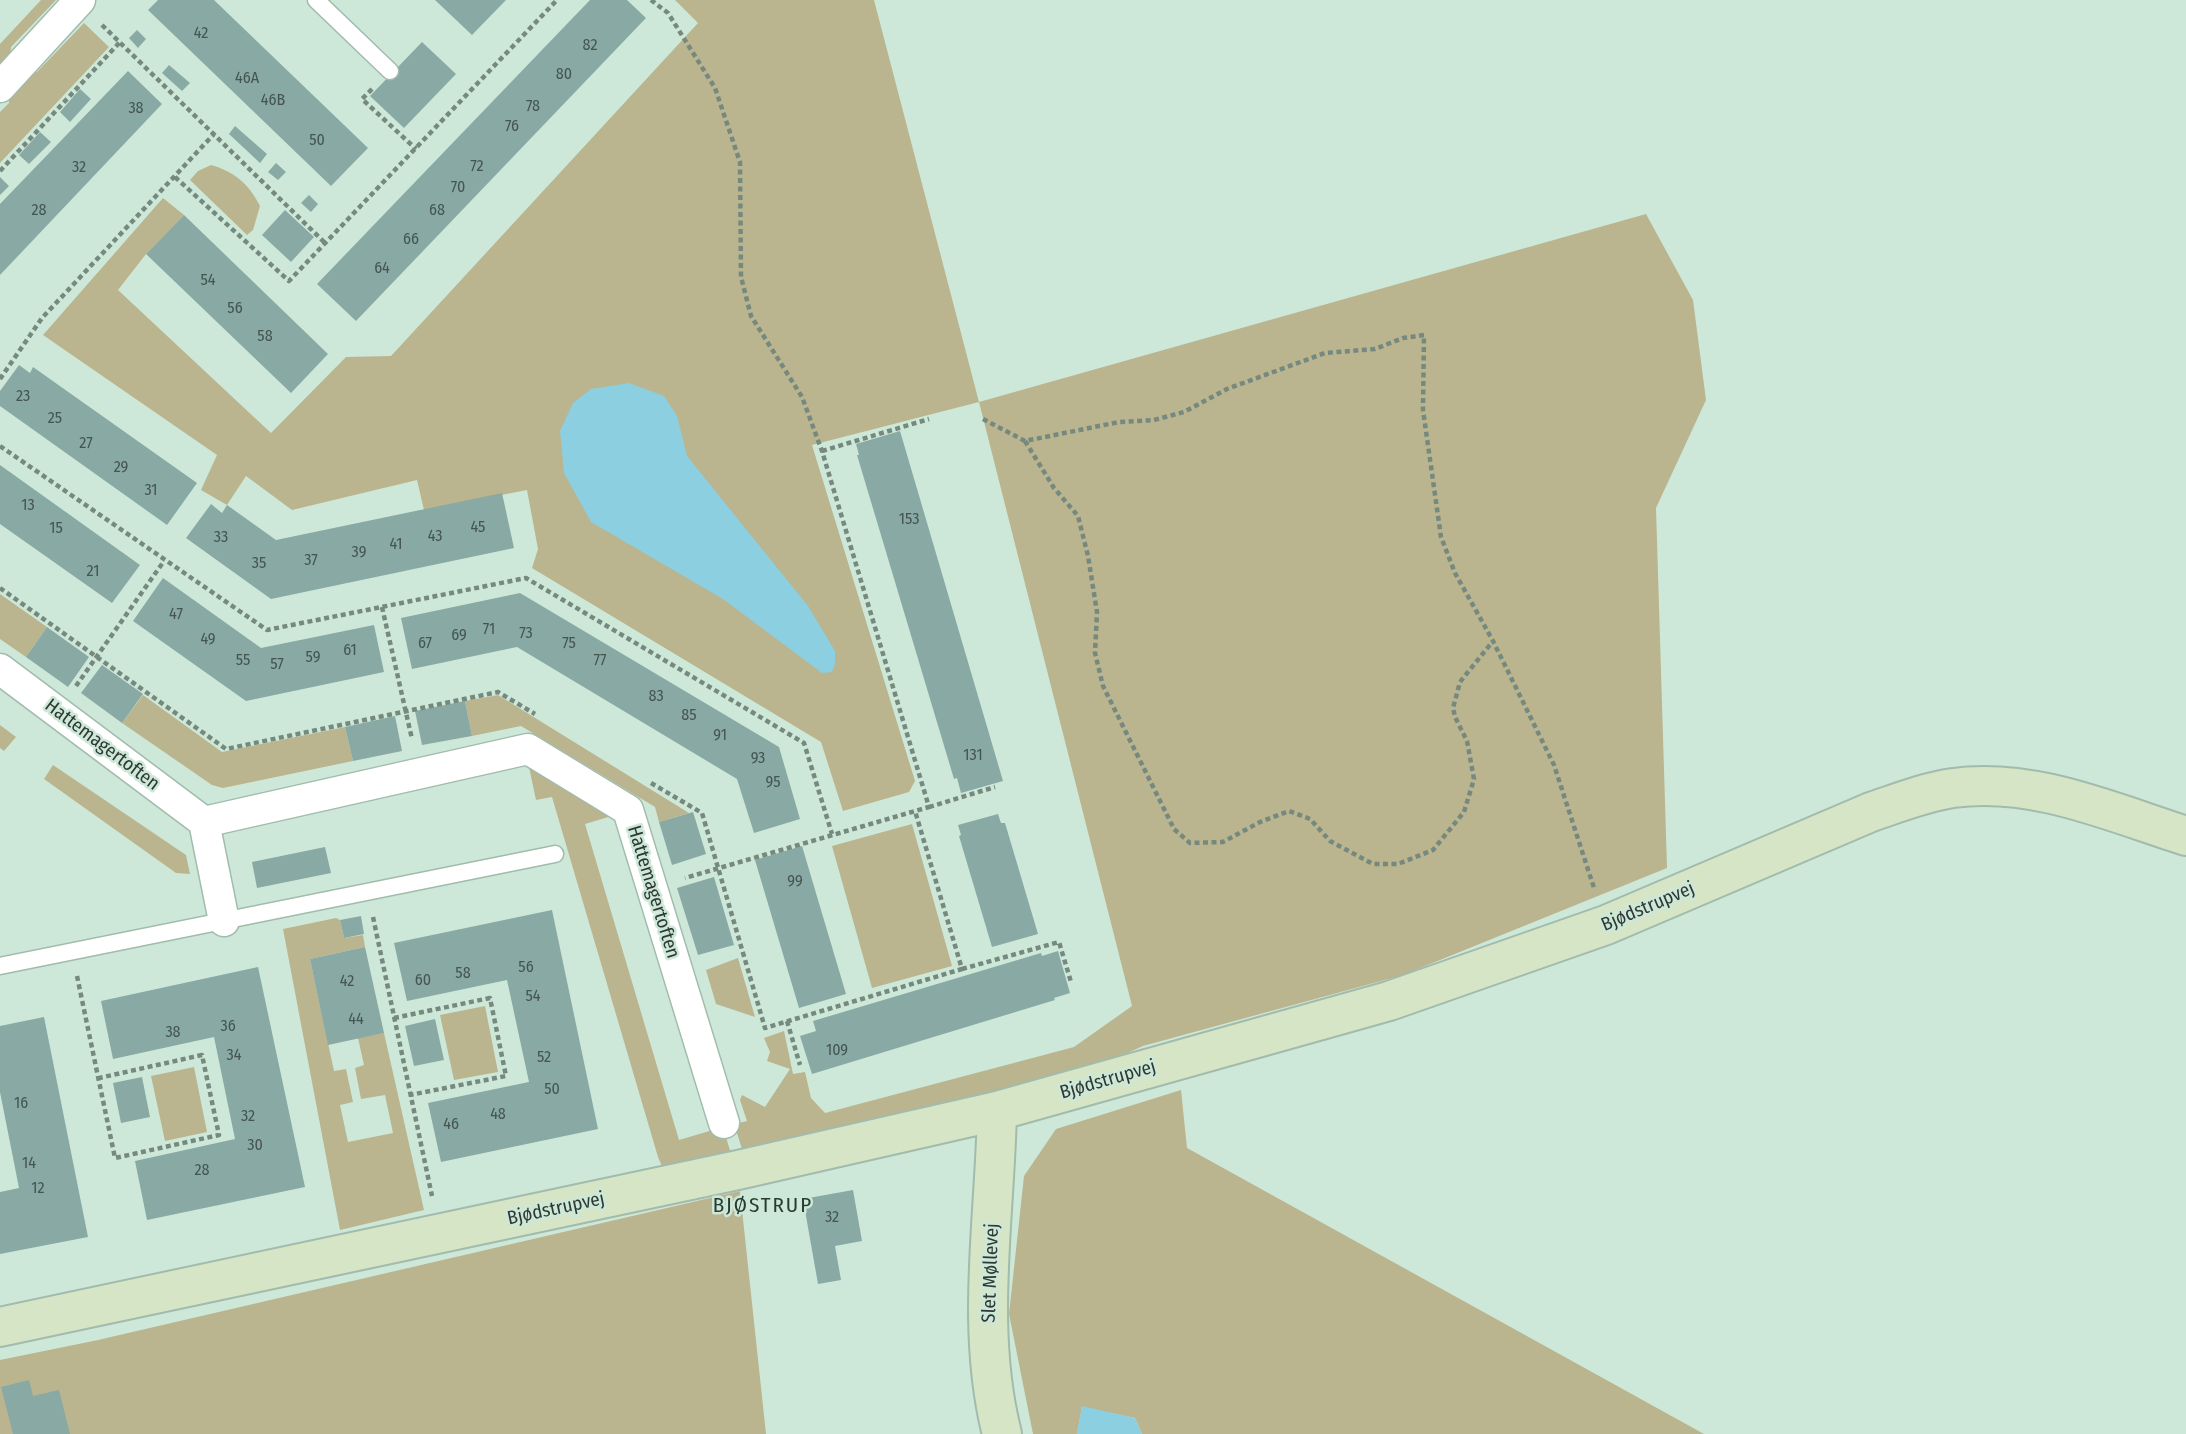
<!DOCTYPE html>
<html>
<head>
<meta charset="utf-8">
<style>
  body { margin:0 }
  canvas { display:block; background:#cde8d8 }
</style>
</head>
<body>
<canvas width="2186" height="1434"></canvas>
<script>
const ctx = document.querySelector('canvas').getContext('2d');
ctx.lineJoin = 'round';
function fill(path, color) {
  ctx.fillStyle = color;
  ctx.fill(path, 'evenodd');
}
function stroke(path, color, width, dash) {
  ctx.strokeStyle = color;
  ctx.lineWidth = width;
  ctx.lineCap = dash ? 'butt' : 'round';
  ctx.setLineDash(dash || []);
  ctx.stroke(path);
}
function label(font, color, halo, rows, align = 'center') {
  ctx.font = font + ' "Fira Sans Condensed",sans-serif';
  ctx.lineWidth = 5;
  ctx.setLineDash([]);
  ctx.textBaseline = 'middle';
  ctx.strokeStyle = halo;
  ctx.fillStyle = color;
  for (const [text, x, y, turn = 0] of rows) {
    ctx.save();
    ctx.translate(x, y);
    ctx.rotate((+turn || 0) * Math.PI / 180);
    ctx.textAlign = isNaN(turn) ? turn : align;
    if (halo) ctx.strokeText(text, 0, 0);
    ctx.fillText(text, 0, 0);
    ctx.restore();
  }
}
fill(new Path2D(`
  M41,0H56L11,47L10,59L0,69V44Z
  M675,0H874L979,402L1646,214L1693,300L1706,400L1656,508L1667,868L1403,975L1143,1046L1058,1084L744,1155L734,1124L747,1121L740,1100L742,1095L765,1107L790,1069L767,1061L770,1052L764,1038L784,1031L793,1074L805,1072L811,1098L825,1113L1074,1047L1132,1006L979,402L812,445L915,781L909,792L843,811L821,742L532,568L538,549L527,490L424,510L417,480L292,510L246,476L227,505L201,490L217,455L43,335L163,198L184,215L146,254L118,290L271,433L346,357L391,356L698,23Z
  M84,23L109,47L0,163V112L9,103L8,93L27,73L37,72Z
  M211,165C235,172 249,184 260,206L253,230L247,235L190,180L198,171Z
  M0,594L47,627L26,657L0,639Z
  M143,695L222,752L345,727L353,761L223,788L212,785L122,723Z
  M498,695L689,813L659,822L655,807L521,726L472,736L465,701Z
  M0,725L16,737L4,751L0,748Z
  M53,765L186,855L190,874L176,873L44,779Z
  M529,767L536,768L615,815L585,824L679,1140L723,1127L732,1157L664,1171L658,1157L552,797L536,800Z
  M912,824L952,966L872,988L832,846Z
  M336,918L340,920L344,938L363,935L365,947L310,959L334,1071L346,1069L353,1102L340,1105L348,1142L393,1133L385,1095L361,1099L355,1068L364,1065L358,1038L384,1033L424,1210L340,1230L283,929Z
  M738,958L755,1017L716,1004L706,970Z
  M485,1006L498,1072L454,1080L440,1015Z
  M194,1067L207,1132L165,1141L151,1076Z
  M1181,1090L1187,1148L1704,1434H1142L1135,1418L1082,1407L1077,1434H1033L1009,1314L1024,1176L1056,1129Z
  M740,1191L766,1434H0V1360L98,1340Z`), '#bab58e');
fill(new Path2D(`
  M629,383L664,396L677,416L687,456L808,606L835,651V664L832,672L822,673L723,599L591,522L564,473L560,431L573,403L591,389Z
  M1082,1406L1135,1418L1142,1434H1077Z`), '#8bcfe1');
fill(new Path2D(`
  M158,0H214L368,148L331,186L148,10Z
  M435,0H506L472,35Z
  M590,0H627L646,18L356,321L317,284Z
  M137,30L146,39L138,48L129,38Z
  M422,42L456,74L404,128L370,96Z
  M169,65L190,83L182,91L162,73Z
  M128,71L162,104L0,275V204Z
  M80,89L91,99L70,122L60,112Z
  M235,126L267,154L260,163L229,134Z
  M40,132L51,142L29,164L19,155Z
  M276,163L286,172L278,180L268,172Z
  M0,177L9,186L0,195Z
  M309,195L318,204L311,212L301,203Z
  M285,210L314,237L291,262L262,235Z
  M184,215L328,354L291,393L146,254Z
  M19,365L30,373L33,367L197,483L167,525L0,406V391Z
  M900,431L1003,781L961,793L957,778L954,779L857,455H859L856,444Z
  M0,465L140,565L112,603L0,524Z
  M502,493L514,548L271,599L186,538L211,504L222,513L227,505L276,540Z
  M163,578L261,648L374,625L384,672L246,701L133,621Z
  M520,593L779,747L800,819L754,833L737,779L517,647L412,669L401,618Z
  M47,627L89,657L68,687L26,657Z
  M102,665L143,694L122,723L81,693Z
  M465,701L472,736L422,745L415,711Z
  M395,716L402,751L353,761L345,727Z
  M693,812L706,854L672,865L659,822Z
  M998,814L1001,823H1005L1038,934L992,947L959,836L961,835L958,825Z
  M802,846L846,994L799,1008L755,860Z
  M325,847L331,873L257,888L252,862Z
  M714,877L734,945L698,955L677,888Z
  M552,910L598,1129L441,1162L428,1103L529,1082L507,980L407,1001L394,943Z
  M361,916L364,934L344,938L340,920Z
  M365,947L384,1033L328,1045L310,959Z
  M1058,951L1070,993L1054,998L1055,1000L812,1074L800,1036L816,1031L813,1021L1041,953L1042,956Z
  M258,967L305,1187L147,1220L135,1161L235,1139L214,1037L113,1059L101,1001Z
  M44,1017L88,1237L0,1254V1192L19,1188L0,1092V1026Z
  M435,1019L444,1060L414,1066L405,1026Z
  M142,1077L150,1117L121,1123L113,1083Z
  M853,1190L862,1241L835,1246L841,1280L818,1284L803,1199Z
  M29,1380L33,1396L59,1390L70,1434H13L1,1387Z`), '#89a9a5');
const lane = new Path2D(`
  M316,0L390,71
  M0,966L555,854`);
const street = new Path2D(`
  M0,87L80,0
  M0,669L204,822L528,749L628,810L724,1123
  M204,822L224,921`);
const secondary = new Path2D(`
  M997,1111C995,1217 975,1329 1002,1434
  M0,1327L738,1170L997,1111L1389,1001L1606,925L1871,812C1898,803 1925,792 1953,788C2033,777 2111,812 2186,836`);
stroke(lane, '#a1bbac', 19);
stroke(street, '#a1bbac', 33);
stroke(secondary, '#a1bbac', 42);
stroke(new Path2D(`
  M651,0L668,13L715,88L740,162L741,277L751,316L802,397L822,451L929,807L685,878
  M102,25L324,242
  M372,89L362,99L416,149
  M0,171L120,42
  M175,177L289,281L557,0
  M0,379L42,318L214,134
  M983,419L1025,441L1119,422L1154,420L1184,412L1227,389L1325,353L1375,349L1403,338L1424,335L1423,410L1441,537L1455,573L1493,641L1554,765L1594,888
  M1025,441L1054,488L1078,516L1088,556L1097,612L1095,653L1103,686L1174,829L1190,843L1223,842L1260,822L1289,811L1310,819L1330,841L1373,864H1398L1433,850L1464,812L1474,779L1467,741L1455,717L1453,708L1460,682L1493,641
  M0,446L267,630L526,578L804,743L832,834
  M822,451L929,419
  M0,588L226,749L498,692L535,714
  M382,607L412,739
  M76,686L164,561
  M651,783L702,813L765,1028L962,969L915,811
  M929,807L995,787
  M373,917L432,1196
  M962,969L1059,942L1071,982
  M77,976L115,1158L219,1135L202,1055L99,1078
  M394,1018L490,998L506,1076L410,1095
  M787,1021L800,1065`), '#76897e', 4.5, [5, 3.5]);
stroke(lane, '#fff', 16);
stroke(street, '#fff', 30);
stroke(secondary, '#d6e5c5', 38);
label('16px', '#455550', null, [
  ["42",201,34],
  ["82",590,46],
  ["80",564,75],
  ["46A",247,79],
  ["46B",273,101],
  ["78",533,107],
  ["38",136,109],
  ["76",512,127],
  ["50",317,141],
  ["72",477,167],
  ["32",79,168],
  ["70",458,188],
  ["28",39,211],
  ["68",437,211],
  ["66",411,240],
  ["64",382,269],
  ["54",208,281],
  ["56",235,309],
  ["58",265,337],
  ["23",23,397],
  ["25",55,419],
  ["27",86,444],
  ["29",121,468],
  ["31",151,491],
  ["13",28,506],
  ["153",909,520],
  ["45",478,528],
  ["15",56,529],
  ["43",435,537],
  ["33",221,538],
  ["41",396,545],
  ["39",359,553],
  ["37",311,561],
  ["35",259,564],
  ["21",93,572],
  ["47",176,615],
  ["71",489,630],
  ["73",526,634],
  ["69",459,636],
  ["49",208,640],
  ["67",425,644],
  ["75",569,644],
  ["61",350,651],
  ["59",313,658],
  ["55",243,661],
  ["77",600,661],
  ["57",277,665],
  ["83",656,697],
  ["85",689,716],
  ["91",720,736],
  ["131",973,756],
  ["93",758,759],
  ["95",773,783],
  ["99",795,882],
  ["56",526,968],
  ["58",463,974],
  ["60",423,981],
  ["42",347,982],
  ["54",533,997],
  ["44",356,1020],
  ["36",228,1027],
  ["38",173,1033],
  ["109",837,1051],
  ["34",234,1056],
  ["52",544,1058],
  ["50",552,1090],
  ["16",21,1104],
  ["48",498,1115],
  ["32",248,1117],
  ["46",451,1125],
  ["30",255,1146],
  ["14",29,1164],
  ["28",202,1171],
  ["12",38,1189],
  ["32",832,1218]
]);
label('19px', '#2e3933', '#cde8d8', [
  ["Hattemagertoften",102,745,37],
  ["Hattemagertoften",653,892,73],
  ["Bjødstrupvej",1648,907,-23],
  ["Bjødstrupvej",1108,1080,-16],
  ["Bjødstrupvej",556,1209,-12],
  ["Slet Møllevej",991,1273,-88]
]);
ctx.letterSpacing = '2px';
label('21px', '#263c30', '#cde8d8', [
  ["BJØSTRUP",763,1206]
]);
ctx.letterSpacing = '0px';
</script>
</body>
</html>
